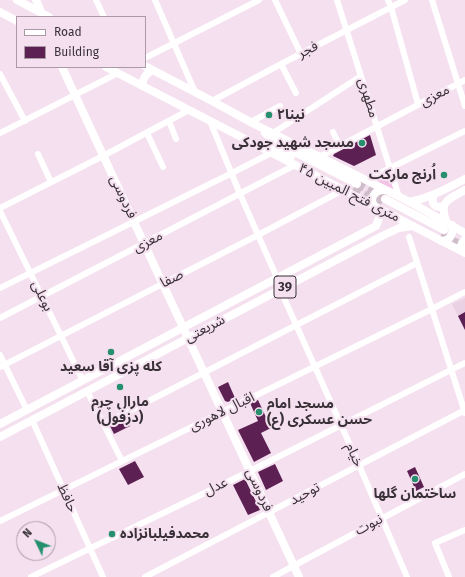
<!DOCTYPE html>
<html>
<head>
<meta charset="utf-8">
<style>
  body { margin:0 }
  #map { position:relative; width:465px; height:577px; overflow:hidden; background:#f5e0ef; font-family:"Fira Sans",sans-serif }
  canvas { display:block }
  .legend { position:absolute; left:16px; top:16px; width:130px; height:52px; box-sizing:border-box; background:#f5e0ef; border:1px solid #aa9aa5; margin:0; padding:5px 7px; list-style:none; font-size:12px; color:#393137 }
  .legend li { display:flex; align-items:center; gap:8px; height:20px }
  .legend b { width:20px; border:1px solid #aa9aa5 }
  .north { position:absolute; left:16px; top:521px; width:40px; height:40px; box-sizing:border-box; background:#f5e0ef; border:1px solid #aa9aa5; border-radius:50%; rotate:313deg; font-size:11px; font-weight:700; line-height:16px; text-align:center; color:#393137 }
  .north::after { content:''; display:block; margin:auto; width:14px; height:18px; background:#26906e; clip-path:polygon(50% 0,100% 100%,50% 72%,0 100%) }
</style>
</head>
<body>
<div id="map">
<canvas width="465" height="577"></canvas>
<ul class="legend">
<li><b style="height:5px;background:#fff"></b>Road</li>
<li><b style="height:11px;background:#5d2053"></b>Building</li>
</ul>
<div class="north">N</div>
</div>
<script>
const ctx = document.querySelector('canvas').getContext('2d');
ctx.lineJoin = 'round';
function fill(path, color) {
  ctx.fillStyle = color;
  ctx.fill(path, 'evenodd');
}
function stroke(path, color, width, dash) {
  ctx.strokeStyle = color;
  ctx.lineWidth = width;
  ctx.lineCap = dash ? 'butt' : 'round';
  ctx.setLineDash(dash || []);
  ctx.stroke(path);
}
function label(font, color, halo, rows, align = 'center') {
  ctx.font = font + ' "Fira Sans","Noto Sans Arabic",sans-serif';
  ctx.lineWidth = 4;
  ctx.setLineDash([]);
  ctx.textBaseline = 'middle';
  ctx.strokeStyle = halo;
  ctx.fillStyle = color;
  for (const [text, x, y, turn = 0] of rows) {
    ctx.save();
    ctx.translate(x, y);
    ctx.rotate((+turn || 0) * Math.PI / 180);
    ctx.textAlign = isNaN(turn) ? turn : align;
    if (halo) ctx.strokeText(text, 0, 0);
    ctx.fillText(text, 0, 0);
    ctx.restore();
  }
}
fill(new Path2D(`
  M465,298V330L452,304Z`), '#ebd1e4');
fill(new Path2D(`
  M389,172L396,192L371,180Z`), '#f2c2e7');
fill(new Path2D(`
  M370,135L376,155L354,166L333,156L334,154Z
  M465,312V330L458,316Z
  M228,382L235,398L228,402L225,401L218,387Z
  M258,400L271,428L261,433L271,453L254,462L238,430L258,421L250,403Z
  M126,418L130,426L114,434L110,426Z
  M135,461L144,477L128,485L119,469Z
  M275,464L283,481L266,490L258,472Z
  M415,467L424,487L416,491L407,471Z
  M245,479L260,510L248,515L233,485Z`), '#5d2053');
stroke(new Path2D(`
  M357,184L385,199
  M353,189L382,204
  M441,235L465,247`), '#cfbdca', 8, [8, 4]);
stroke(new Path2D(`
  M96,0L104,17
  M155,0L195,92
  M275,0L301,54
  M337,0L399,197
  M388,0L391,7L418,104
  M432,0L465,106
  M145,58L259,0
  M281,64L296,93
  M0,74L25,121
  M212,101L281,64L405,0
  M169,121L176,139
  M210,121L240,194L277,278
  M251,122L280,106
  M333,132L340,146
  M0,133L118,73
  M147,133L163,167
  M273,133L361,76
  M38,154L51,182
  M319,157L465,80
  M366,180L465,131
  M0,208L103,156L189,110
  M0,211L83,381
  M409,237L465,413
  M0,288L232,173L271,153
  M280,289L359,465L407,577
  M0,318L295,165
  M0,355L27,410
  M0,367L258,235L343,190
  M87,391L122,461
  M32,420L103,577
  M104,424L417,263
  M0,521L432,309L465,292
  M31,577L250,471L465,363
  M145,577L465,410
  M273,577L465,474
  M449,577L435,543L465,530`), '#fff', 6);
stroke(new Path2D(`
  M17,0L49,17
  M36,0L42,14
  M0,12L17,21
  M145,66L212,101L254,124L410,202L465,233
  M62,67L299,577
  M106,67L465,253
  M142,86C143,78 145,75 152,70
  M265,133L277,143L357,184
  M263,145L274,148L291,157
  M434,195C430,203 435,209 444,206
  M385,199L444,230
  M410,202C431,197 446,189 465,179
  M375,207C368,199 375,189 385,190
  M447,223C438,201 448,200 465,190
  M441,241C450,242 454,233 452,225
  M464,252C459,248 461,243 465,239
  M0,424L376,226L379,218L380,209
  M0,437L382,236L399,228L413,226`), '#fff', 8);
for (const [x, y, r, color] of [
  [269,115,4,"#26906e"],
  [362,143,4,"#26906e"],
  [444,175,4,"#26906e"],
  [111,352,4,"#26906e"],
  [120,387,4,"#26906e"],
  [259,412,4,"#26906e"],
  [415,479,4,"#26906e"],
  [112,534,4,"#26906e"]
]) {
  const dot = new Path2D();
  dot.arc(x, y, r, 0, 2 * Math.PI);
  ctx.fillStyle = color;
  ctx.fill(dot);
  stroke(dot, '#f5e0ef', 1.5);
}
for (const [x, y, w] of [
  [285,287,22]
]) {
  const box = new Path2D();
  box.roundRect(x - w / 2, y - 11, w, 22, 3);
  ctx.fillStyle = '#f5e0ef';
  ctx.fill(box);
  stroke(box, '#393137', 1);
}
label('bold 13px', '#393137', null, [
  ["39",285,287]
]);
label('14px', '#393137', '#f5e0ef', [
  ["فجر",308,50,-27],
  ["معزی",435,96,-28],
  ["مطهری",368,98,73],
  ["۴۵ متری فتح المبین",349,193,27],
  ["فردوسی",123,197,65],
  ["معزی",148,242,-27],
  ["صفا",172,279,-27],
  ["بوعلی",42,296,64],
  ["شریعتی",205,329,-28],
  ["اقبال لاهوری",222,412,-26],
  ["خیام",354,455,66],
  ["عدل",216,487,-26],
  ["فردوسی",259,490,65],
  ["توحید",305,494,-28],
  ["حافظ",67,498,66],
  ["نبوت",369,525,-28]
]);
label('bold 14px', '#393137', '#f5e0ef', [
  ["نینا۲",277,115],
  ["مسجد شهید جودکی",354,143,"right"],
  ["اُرنج مارکت",436,175,"right"],
  ["کله پزی آقا سعید",111,367,"center"],
  ["مارال چرم",120,402,"center"],
  ["(دزفول)",120,418,"center"],
  ["مسجد امام",267,404],
  ["حسن عسکری (ع)",267,420],
  ["ساختمان گلها",415,494,"center"],
  ["محمدفيلبانزاده",120,534]
], 'left');
</script>
</body>
</html>
